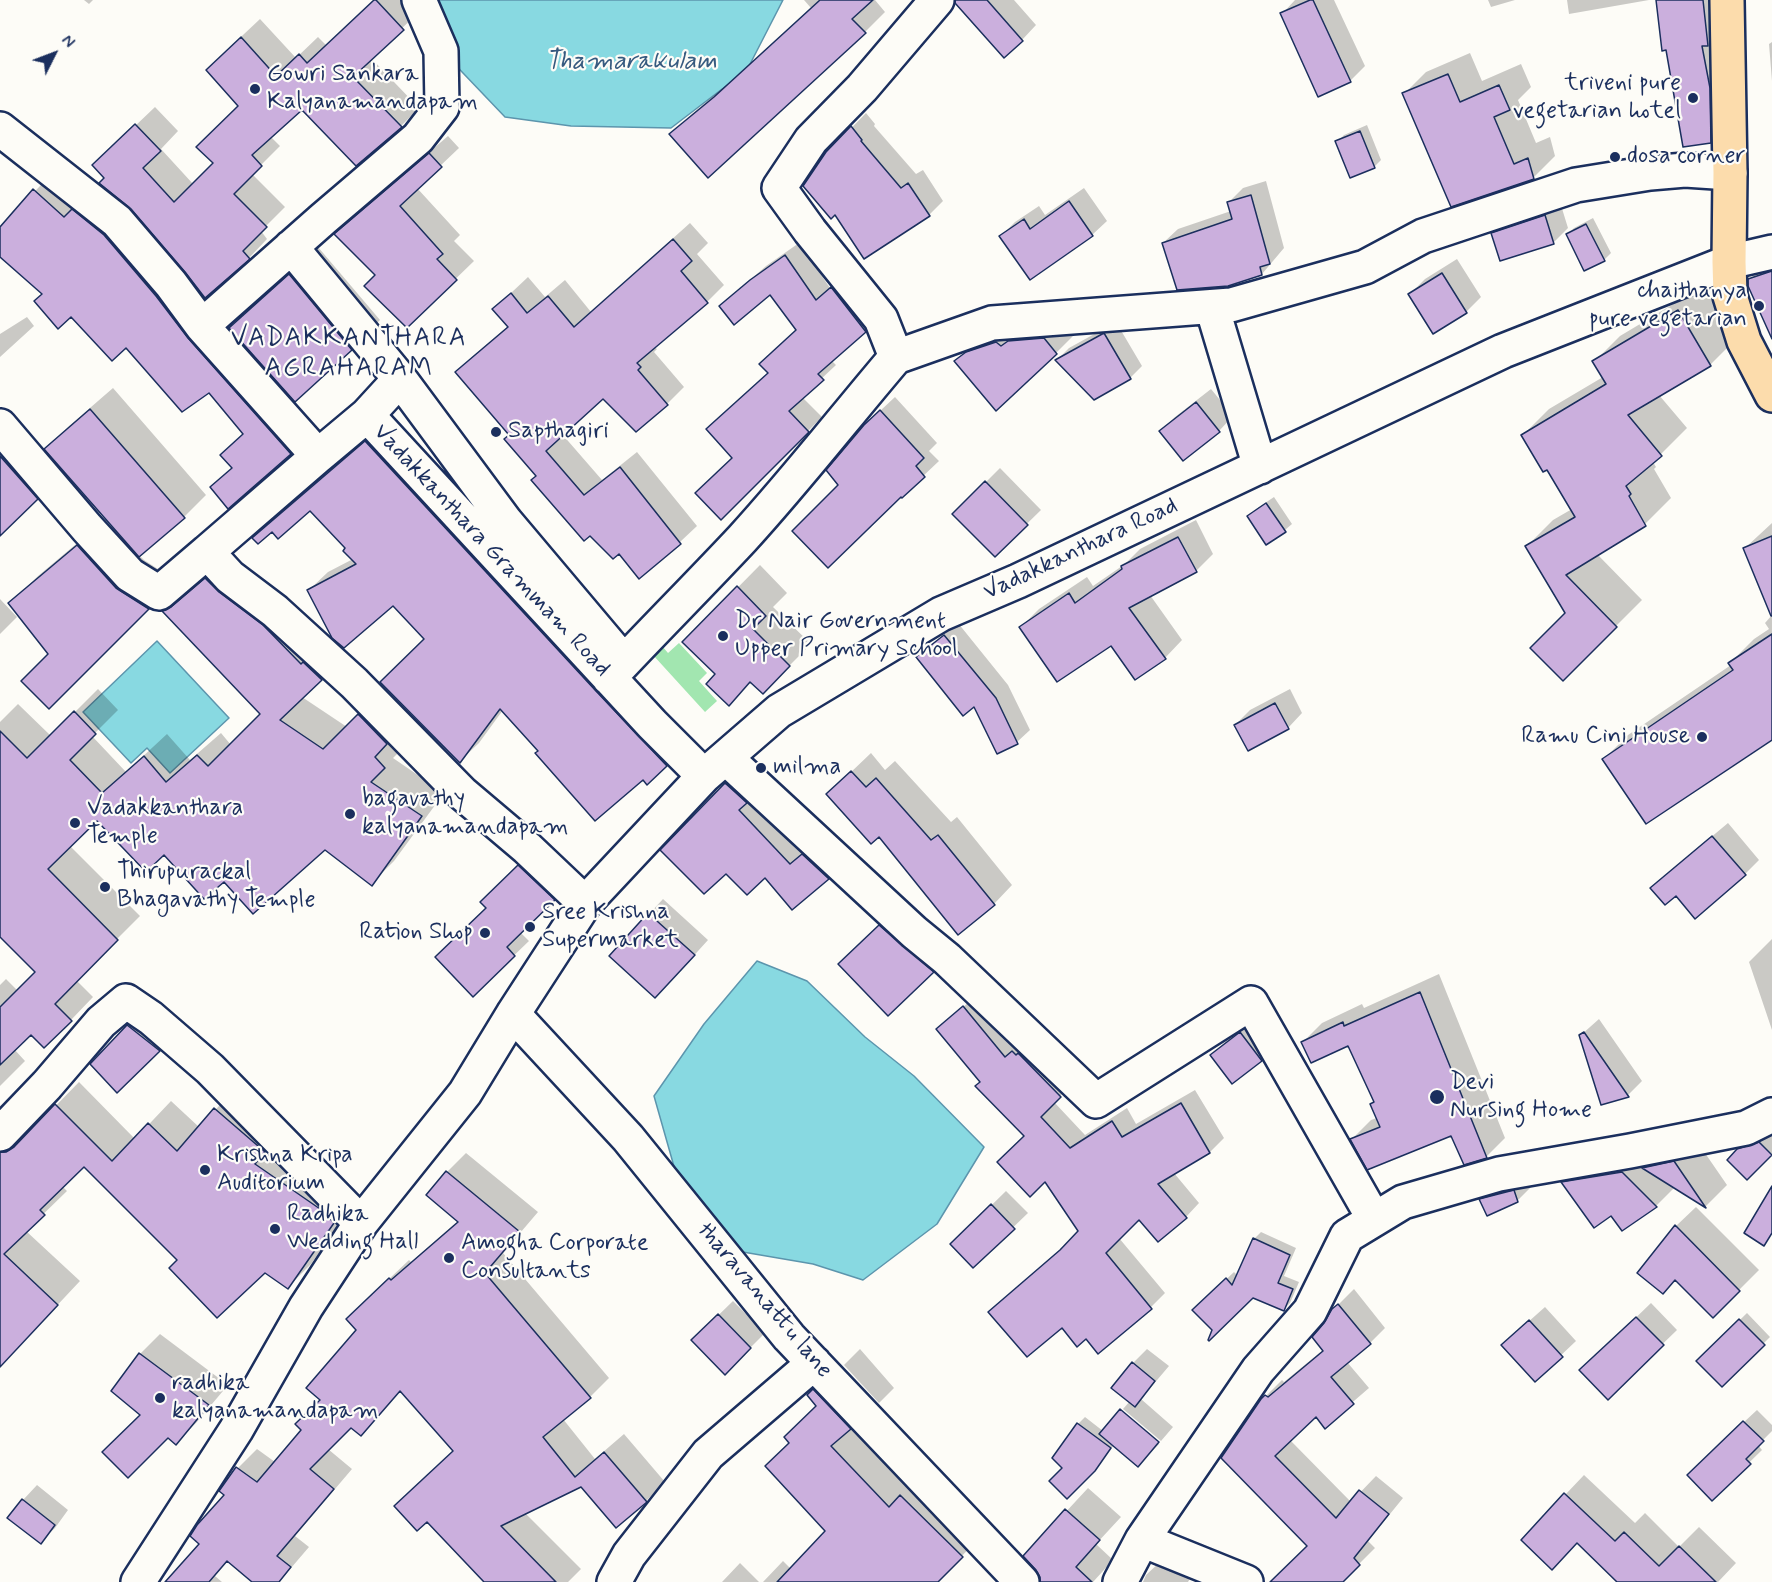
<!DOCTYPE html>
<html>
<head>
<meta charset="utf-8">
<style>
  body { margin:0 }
  #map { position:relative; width:1772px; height:1582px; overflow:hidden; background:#fdfcf7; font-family:Mynerve,sans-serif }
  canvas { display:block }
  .north { position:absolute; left:24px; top:24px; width:60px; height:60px; -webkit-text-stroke:4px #fdfcf7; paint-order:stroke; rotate:48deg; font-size:16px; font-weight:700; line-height:24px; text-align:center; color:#1b2f5e }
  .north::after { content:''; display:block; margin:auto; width:21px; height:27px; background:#1b2f5e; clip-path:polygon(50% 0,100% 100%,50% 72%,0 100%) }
</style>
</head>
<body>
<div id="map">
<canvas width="1772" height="1582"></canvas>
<div class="north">N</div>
</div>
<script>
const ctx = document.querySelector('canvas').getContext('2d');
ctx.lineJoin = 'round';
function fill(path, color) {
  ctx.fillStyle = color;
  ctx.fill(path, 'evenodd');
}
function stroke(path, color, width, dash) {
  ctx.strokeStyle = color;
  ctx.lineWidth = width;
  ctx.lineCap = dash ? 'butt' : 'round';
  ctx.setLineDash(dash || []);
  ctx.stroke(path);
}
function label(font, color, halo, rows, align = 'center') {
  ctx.font = font + ' Mynerve,sans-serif';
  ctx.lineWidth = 4.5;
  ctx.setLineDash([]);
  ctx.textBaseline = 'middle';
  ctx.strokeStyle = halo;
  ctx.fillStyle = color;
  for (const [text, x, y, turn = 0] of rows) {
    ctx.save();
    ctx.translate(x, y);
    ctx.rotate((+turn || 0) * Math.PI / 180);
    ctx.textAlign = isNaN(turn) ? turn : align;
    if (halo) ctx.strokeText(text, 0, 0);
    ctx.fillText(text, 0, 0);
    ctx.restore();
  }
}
fill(new Path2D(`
  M679,643L707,673L699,681L717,701L705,712L653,655L662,646L668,653Z`), '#a2e6b0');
const water = new Path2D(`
  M415,0H783L747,70L671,128L571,126L505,117L442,51Z
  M157,641L229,718L170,773L147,748L131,763L83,712Z
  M757,961L807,981L865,1037L914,1076L984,1147L937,1224L863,1280L813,1264L737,1251L675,1170L654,1096L704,1024Z`);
fill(water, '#88d9e1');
stroke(water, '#5c95ad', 1.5);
fill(new Path2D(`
  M84,0H93L89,4Z
  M375,0H412L421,10L371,58L419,108L401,126L302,108L270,136L280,146L252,174L285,207L261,231L267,239L249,258L186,271L106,178L113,147L155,107L178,131L161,149L194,185L215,164L240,106L226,51L260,19L296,58L318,37L327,46Z
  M804,0H875L885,12L865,32L672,134L692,114L736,77L811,8Z
  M957,0H1014L1036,25L1022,40Z
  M1295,0H1334L1365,66L1350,81L1282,14Z
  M1488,0H1515L1491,7Z
  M1567,0H1649L1569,14Z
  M1657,0H1718L1724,127L1710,141Z
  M1772,42V81L1769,44Z
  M1470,53L1482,81L1521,64L1531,87L1518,100L1536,143L1550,137L1555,156L1533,178L1404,94L1426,72Z
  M866,113L875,124L874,126L916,174L923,170L943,201L929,215L827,153Z
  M1367,125L1381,160L1374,167L1337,142L1344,135Z
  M448,136L459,148L417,188L460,235L454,241L474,261L407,326L377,275L336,234L354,217Z
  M52,173L308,436L290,453L228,507L212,487L233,467L245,433L209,391L71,315L44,294L0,254V229Z
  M1266,181L1284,248L1262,274L1163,243L1178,229L1231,211L1229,202L1243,188Z
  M1084,188L1107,221L1092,235L1030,278L1001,236L1015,222L1039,206L1045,215Z
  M1560,202L1568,228L1553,243L1493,233L1507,219Z
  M1593,218L1611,253L1604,260L1567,235L1574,228Z
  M690,223L708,243L697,254L724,285L707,302L654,347L657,349L654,352L684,387L667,404L603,397L562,434L602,480L637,452L697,526L680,542L639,577L619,551L538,475L510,435L457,372L473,356L508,326L494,309L528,277L545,297L565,280L591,312Z
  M799,243L830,288L845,275L879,318L831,360L836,365L802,397L822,417L721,518L734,457L769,373L797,330L770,293H735L766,266Z
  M318,247L380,320L351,349L231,328L259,299Z
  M1457,259L1481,297L1466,312L1434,332L1410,294L1425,279Z
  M1772,260V308L1750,279L1767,262Z
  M1705,285L1736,339L1710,365L1659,395L1687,428L1653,462L1656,467L1654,469L1671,498L1645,524L1597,554L1642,600L1563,679L1567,613L1527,546L1553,520L1572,509L1547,468L1523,435L1549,409L1603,377L1594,362L1620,336Z
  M27,317L34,326L0,357V334Z
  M1116,322L1142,366L1130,378L1057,360L1069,348Z
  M1078,331L1056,353L956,362L978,340Z
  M113,388L206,495L184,517L139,555L144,560L175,580L49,707L50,654L10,604L38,576L107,518L46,449L68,427Z
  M1211,389L1233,416L1219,431H1161L1175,417Z
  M895,397L937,443L929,451L939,461L902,496L901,494L840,485L880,411Z
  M385,423L685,746L647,783L643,778L540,751L503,710L479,743L460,761L426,638L394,604L309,590L328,572L353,559L348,548L310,509L273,530L254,538L273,519Z
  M0,426L51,483L0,534Z
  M1000,468L1041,510L995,555L954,514Z
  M1274,497L1292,524L1285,530L1249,516L1256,509Z
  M1196,520L1213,554L1196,571L1150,595L1182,640L1165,658L1111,644L1021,627L1039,609L1087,577L1093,586L1125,564L1140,549Z
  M1772,523V613L1745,548Z
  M229,556L344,656L302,697L347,727L382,693L407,744L393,758L444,793L394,861L371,884L325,848L224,880L164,852L97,818L70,846L140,916L76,980L93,997L71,1020L31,1032L14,1049L25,1061L0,1086V985L6,979L18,991L37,972L0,935V722L18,704L51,736L98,689L118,710L92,736L126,772L167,734L190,760L221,733L231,745L262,714L164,611L186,589L196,585Z
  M760,565L787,593L773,607L811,644L763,692L751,681L729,703L717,674L684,642Z
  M0,599L17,617L0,634Z
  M1772,615V738L1604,759L1628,735L1731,665L1730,663L1754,639L1769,629L1765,623Z
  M958,623L1008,685L1030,730L1017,742L918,658L931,645Z
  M1290,689L1302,713L1288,728L1235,725L1250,710Z
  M871,753L885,770L895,761L951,822L957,817L1012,885L994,904L879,835L828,794Z
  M740,769L842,863L793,908L765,876L726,872L662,850Z
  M1728,823L1759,860L1745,874L1676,894L1653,888L1667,874Z
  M533,852L568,885L520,932L529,941L473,995L488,908L482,902Z
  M663,899L708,940L670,982L611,955Z
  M902,904L954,950L893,1010L841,965Z
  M1772,939V1030L1749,962Z
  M1439,974L1505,1138L1486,1157L1452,1134L1352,1139L1371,1120L1377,1118L1375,1101L1349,1044L1303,1042L1322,1023L1362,1004L1364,1008Z
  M978,994L1074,1082L1054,1102L1085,1135L1127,1108L1136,1124L1195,1090L1224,1138L1210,1152L1174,1173L1199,1203L1186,1217L1139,1218L1119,1238L1165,1293L1151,1307L1098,1352L1086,1337L1062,1326L990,1312L1080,1232L1025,1136L938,1029Z
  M143,1011L174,1036L117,1091L92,1064Z
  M1256,1019L1276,1046L1262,1060L1232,1082L1212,1055L1226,1041Z
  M1599,1019L1642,1081L1628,1095L1602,1103L1581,1035Z
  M79,1082L135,1139L171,1101L199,1127L238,1086L356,1199L311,1264L288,1287L265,1271L179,1260L84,1165L62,1186L67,1191L26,1231L80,1281L34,1330L0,1343V1121L23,1130L30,1129L36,1126Z
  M1772,1129V1153L1747,1178L1729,1160L1754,1135Z
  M1696,1140L1727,1185L1705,1207L1675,1187L1656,1206L1622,1229L1612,1213L1563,1182L1585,1161Z
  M466,1153L538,1212L503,1253L609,1378L590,1397L563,1419L595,1459L624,1434L665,1482L646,1501L582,1485L525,1513L581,1569L568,1582H486L455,1450L401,1390L361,1434L351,1426L328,1449L352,1469L295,1536L309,1547L279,1582H254L228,1561L215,1576L222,1582H167L201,1544L226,1495L221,1491L238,1468L257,1449L275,1462L303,1430L322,1400L358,1330L367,1300L409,1260L411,1262L459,1220L428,1195L447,1172Z
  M1528,1177L1532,1186L1518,1200L1488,1214L1481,1200L1496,1185Z
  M1006,1191L1028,1213L973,1266L952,1244Z
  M1696,1207L1759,1270L1713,1316L1676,1279L1663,1292L1676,1226Z
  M1261,1232L1296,1248L1284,1276L1299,1282L1290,1303L1284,1309L1253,1296L1214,1330L1194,1310L1234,1272L1238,1276L1254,1239Z
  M1354,1289L1385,1328L1370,1343L1347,1362L1369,1388L1325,1426L1316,1415L1290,1440L1351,1502L1376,1476L1403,1498L1368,1541L1375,1548L1341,1582H1271L1309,1546L1223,1458L1262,1400L1282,1380L1284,1382L1324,1349L1325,1324L1333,1310Z
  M733,1301L765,1333L725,1373L693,1340Z
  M1651,1303L1677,1330L1608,1397L1596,1356Z
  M1545,1307L1576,1341L1535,1380L1518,1331Z
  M1747,1313L1770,1337L1722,1385L1698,1361Z
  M160,1334L228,1385L196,1423L176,1443L142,1415L140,1354Z
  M860,1349L894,1388L879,1403L844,1365Z
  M1147,1349L1169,1366L1141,1399L1173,1427L1161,1441L1123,1409L1130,1401L1133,1363Z
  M828,1375L869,1409L851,1427L909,1488L921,1477L981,1536L937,1582H763L783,1561L791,1569L827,1531L791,1442L818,1406L809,1395Z
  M1757,1410L1772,1425V1431L1758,1445L1762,1450L1712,1499L1701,1462Z
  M1121,1411L1159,1444L1138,1465L1114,1445L1101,1462L1067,1497L1064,1468L1078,1424L1085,1417L1103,1431Z
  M1584,1475L1635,1523L1645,1513L1679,1547L1699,1527L1736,1563L1718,1582H1619L1578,1542L1565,1495Z
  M37,1485L68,1510L55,1528L40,1542L23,1500Z
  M1088,1488L1121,1517L1096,1544L1113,1560L1093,1582H1042V1577L1025,1556Z
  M1161,1561L1192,1575L1188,1582H1143L1146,1575Z
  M740,1563L759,1582H722Z`), '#0003');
const building = new Path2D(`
  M374,0H376L404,30L353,77L402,127L356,166L302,110L252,155L262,166L234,194L267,227L243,251L250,259L205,298L185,272L131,209L99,183L104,178L92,165L135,124L161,151L143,168L174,202L213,163L196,147L238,106L206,70L241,37L276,76L299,54L307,63Z
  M820,0H873L852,19L866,33L708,178L669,134L714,97Z
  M955,0H987L1023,41L1004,58L955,3Z
  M1310,0H1313L1351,82L1318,97L1280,13Z
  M1656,0H1703L1708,46H1702L1710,88L1711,143L1683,147L1666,50L1662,51Z
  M1448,74L1460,102L1499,85L1510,110L1494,117L1514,164L1528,158L1534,179L1451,207L1402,93Z
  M851,126L862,140L861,141L901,188L908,183L930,216L864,259L835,215L831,219L803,186L826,152Z
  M1360,131L1375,168L1350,178L1335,141Z
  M429,153L442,167L400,206L443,254L437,259L457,280L407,328L364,286L375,275L334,234Z
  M33,189L64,217L72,209L104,235L156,296L188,338L291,454L228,509L210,487L232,468L220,455L243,434L209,393L182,412L126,348L112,361L71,317L58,329L34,301L42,294L0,257V227Z
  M1251,195L1270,264L1260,267L1262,275L1228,286L1177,290L1162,243L1232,219L1227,202Z
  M1069,201L1093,236L1030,280L999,236L1024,219L1030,229Z
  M1545,215L1554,244L1500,261L1491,233Z
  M1586,224L1605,261L1584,271L1566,234Z
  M673,239L692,261L681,271L708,303L637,363L641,367L638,370L668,405L636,432L603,399L546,451L584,495L620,467L681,544L639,579L619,554L613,559L590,536L584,541L531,480L536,476L504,439L509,435L455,372L508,327L492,309L511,293L527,313L548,296L574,327Z
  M785,255L816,300L831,287L866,332L818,374L824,380L789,411L809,432L721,520L695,493L732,458L706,429L768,373L759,364L796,330L770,295L734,325L719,306L750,280Z
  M1772,271V339L1748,286V279Z
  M1442,273L1467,313L1433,334L1408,294Z
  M289,274L352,350L295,402L229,328Z
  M1678,310L1711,366L1628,415L1662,456L1626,486L1631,494L1629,496L1646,526L1566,575L1617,627L1563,681L1530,648L1565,613L1525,546L1575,517L1547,470L1543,472L1521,435L1606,384L1592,361Z
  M1104,333L1131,379L1094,400L1055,360Z
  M1044,338L1057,354L996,411L954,361L966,352L996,342L1001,346L1008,341Z
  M1196,402L1220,432L1183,461L1159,431Z
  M90,409L185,518L139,557L44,449Z
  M880,410L924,458L916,466L925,477L902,498L901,497L828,568L792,531L838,485L826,470L864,425Z
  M365,441L596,691L667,766L647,785L643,780L595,821L535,753L538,751L500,709L460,763L380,682L424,639L393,606L344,648L332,638L307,590L356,564L343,551L345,548L310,511L278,539L272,532L258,544L252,538Z
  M0,456L38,499L0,536Z
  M985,481L1028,525L995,557L952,514Z
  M1266,503L1286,532L1266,545L1247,516Z
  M1772,536V616H1771L1743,548Z
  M1178,537L1197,572L1129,608L1166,659L1135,680L1111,646L1057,682L1019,627L1069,593L1075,603L1122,569L1121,566Z
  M77,545L116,588L149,609L49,709L21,681L48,654L8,603Z
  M205,578L219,592L263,625L301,664L303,662L322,680L280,720L323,749L358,714L387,744L375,757L385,768L371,782L422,816L372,886L325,850L253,914L224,882L204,899L164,855L146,872L97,821L48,869L118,940L55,1004L72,1021L44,1048L31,1035L0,1065V1007L35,972L0,937V731L27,758L74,711L96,734L70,760L102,793L144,756L166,782L197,755L208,766L260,714L162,611L171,607Z
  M737,586L766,616L753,629L790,666L763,694L750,682L729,706L706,684L715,674L682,642Z
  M1772,634V740L1646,824L1602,759L1733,670L1728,663Z
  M944,635L996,698L1018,744L997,754L974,707L963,716L916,657Z
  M1275,703L1289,729L1248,751L1234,725Z
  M851,771L866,787L876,778L931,840L938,835L995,905L958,935L879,837L871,844L826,794Z
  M725,783L747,803L739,810L790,864L802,854L829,879L792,910L765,878L747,895L726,874L704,894L660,850Z
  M1712,836L1746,875L1695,919L1676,896L1665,905L1650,888Z
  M518,865L555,900L507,947L515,956L473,997L435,957L486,908L480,902Z
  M648,913L695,955L655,998L609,956Z
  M879,925L934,972L888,1016L838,964Z
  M1420,992L1487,1158L1464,1165L1451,1136L1367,1170L1350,1139L1380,1127L1370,1104L1374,1102L1348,1046L1311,1063L1301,1042L1343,1022L1344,1026Z
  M963,1006L1005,1057L1012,1051L1016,1055L1018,1053L1061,1097L1041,1117L1070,1148L1112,1121L1122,1137L1181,1103L1210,1153L1158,1184L1187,1218L1158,1242L1139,1220L1106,1253L1152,1309L1098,1354L1086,1339L1077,1347L1062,1328L1027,1357L988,1312L1060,1250L1078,1231L1045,1182L1030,1197L997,1162L1024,1136L975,1086L980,1082L936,1029Z
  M127,1025L160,1051L117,1093L90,1064Z
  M1240,1032L1262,1061L1232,1084L1210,1055Z
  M1584,1032L1629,1097L1601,1105L1579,1035Z
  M55,1104L112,1161L148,1123L177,1151L214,1108L265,1152L255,1164L323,1211L334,1223L288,1289L265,1273L217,1318L169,1268L177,1260L84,1167L40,1210L45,1215L4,1254L58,1305L0,1367V1152H6L14,1147Z
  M1759,1142L1772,1155L1747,1180L1727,1160L1737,1149Z
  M1674,1161L1706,1208L1642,1168Z
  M446,1171L520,1232L485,1273L591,1398L543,1437L575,1477L604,1452L647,1502L616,1528L581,1487L501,1526L556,1582H484L427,1522L417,1531L394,1506L453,1451L400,1391L361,1436L351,1428L310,1469L334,1489L277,1556L291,1567L279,1582H252L227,1561L209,1582H165L199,1544L190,1536L197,1525L224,1495L219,1491L236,1467L257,1482L301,1430L295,1424L320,1400L306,1388L356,1330L346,1319L389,1278L391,1280L458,1222L426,1195Z
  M1622,1172L1657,1207L1622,1231L1611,1216L1594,1228L1561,1182Z
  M1772,1186V1233L1764,1246L1744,1233Z
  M1514,1190L1518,1202L1487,1216L1479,1199Z
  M991,1204L1015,1229L973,1268L950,1244Z
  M1675,1225L1740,1291L1713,1318L1675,1280L1663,1294L1637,1273Z
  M1253,1238L1290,1255L1278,1283L1293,1289L1284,1311L1253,1298L1209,1341L1208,1340L1212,1330L1192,1310L1226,1278L1232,1285Z
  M1338,1304L1371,1344L1331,1377L1354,1404L1325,1429L1316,1417L1275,1456L1336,1518L1359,1490L1389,1514L1354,1558L1360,1565L1343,1582H1270L1307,1546L1221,1458L1261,1399L1265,1395L1268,1397L1323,1351L1312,1337L1324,1323L1332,1309Z
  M718,1314L751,1348L725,1375L691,1340Z
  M1636,1317L1664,1345L1608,1400L1579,1370Z
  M1739,1319L1765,1345L1722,1387L1696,1361Z
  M1529,1320L1563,1357L1535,1382L1501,1345Z
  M139,1353L209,1405L176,1445L168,1438L128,1478L102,1452L140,1415L111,1391Z
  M1132,1362L1155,1381L1135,1407L1111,1388Z
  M813,1389L851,1429L831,1446L889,1507L900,1495L963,1557L938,1582H777L825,1531L765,1466L789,1443L784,1437L816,1406L807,1395Z
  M1120,1409L1159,1442L1138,1467L1099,1434Z
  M1743,1421L1764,1441L1746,1459L1751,1464L1712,1501L1687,1475Z
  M1077,1423L1111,1448L1095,1471L1067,1499L1049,1481L1062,1468L1052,1458Z
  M1564,1493L1615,1541L1624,1532L1659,1566L1679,1546L1716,1582H1617L1577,1543L1552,1570L1521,1540Z
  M22,1499L55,1525L41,1544L7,1518Z
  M1065,1509L1100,1540L1076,1567L1092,1582H1040V1577L1036,1570L1023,1556Z`);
fill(building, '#cbafdd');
stroke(building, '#1b2f5e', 1.5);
const minor = new Path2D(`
  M0,129L117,221L171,284L202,326L318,456L367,415L400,379
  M291,247L400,379L506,522L624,662
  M1212,307L1260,467
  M202,326L323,219L418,138L442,107L441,51L419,0
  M896,357L992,323L1231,305L1365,267L1423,236L1576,185L1650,173L1685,170L1730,173
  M367,415L652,724L704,776
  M0,426L87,528L130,575L159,593L207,552L230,577L275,611L354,683L462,793L527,848L585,903
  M207,552L318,456
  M609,678C653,631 698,586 742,539C796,480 844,418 896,357L881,319L810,231L779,188L811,140L862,88L937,0
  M726,758L914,932L947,959L1096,1101L1251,1003L1374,1219
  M513,1014L628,1138L789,1337L1022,1582
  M0,1134L47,1085L101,1022L126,1001L151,1018L210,1069L361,1223
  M1142,1540L1246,1582
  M138,1582L236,1430L306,1307L361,1223L465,1093L513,1014L585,903L704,776L779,711L941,614L1018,581L1503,351L1729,262L1772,252
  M614,1582L629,1555L708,1454L814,1363
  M1120,1582L1142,1540L1258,1370L1310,1311L1347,1236L1403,1202L1499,1174L1630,1151L1746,1128L1772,1115`);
const major = new Path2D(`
  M1727,0L1730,173L1729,262L1730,296L1744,341L1772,395`);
stroke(minor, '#1b2f5e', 38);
stroke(major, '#1b2f5e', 38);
stroke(minor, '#fdfcf7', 33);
stroke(major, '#fcdcac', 33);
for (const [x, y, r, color] of [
  [255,89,6,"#1b2f5e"],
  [1693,98,6,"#1b2f5e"],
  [1615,157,6,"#1b2f5e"],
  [1759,306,6,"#1b2f5e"],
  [496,432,6,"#1b2f5e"],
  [723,636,6,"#1b2f5e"],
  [1702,737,6,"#1b2f5e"],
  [761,768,6,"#1b2f5e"],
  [350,814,6,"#1b2f5e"],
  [75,823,6,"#1b2f5e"],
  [105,887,6,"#1b2f5e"],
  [530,927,6,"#1b2f5e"],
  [485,933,6,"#1b2f5e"],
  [1437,1097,8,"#1b2f5e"],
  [205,1170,6,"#1b2f5e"],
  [275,1229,6,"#1b2f5e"],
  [449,1258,6,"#1b2f5e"],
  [160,1398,6,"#1b2f5e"]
]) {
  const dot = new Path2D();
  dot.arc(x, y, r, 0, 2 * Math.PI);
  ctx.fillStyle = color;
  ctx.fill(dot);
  stroke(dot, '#fdfcf7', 2);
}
label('24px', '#1b2f5e', '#fdfcf7', [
  ["Gowri Sankara",267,75],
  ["Kalyanamandapam",267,103],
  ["triveni pure",1681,84,"right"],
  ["vegetarian hotel",1681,112,"right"],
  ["dosa corner",1627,157],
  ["chaithanya",1747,292,"right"],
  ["pure vegetarian",1747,320,"right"],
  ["Sapthagiri",508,432],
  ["Dr Nair Government",735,622],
  ["Upper Primary School",735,650],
  ["Ramu Cini House",1690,737,"right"],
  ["milma",773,768],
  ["bagavathy",362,800],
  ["kalyanamandapam",362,828],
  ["Vadakkanthara",87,809],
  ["Temple",87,837],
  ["Thirupurackal",117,873],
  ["Bhagavathy Temple",117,901],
  ["Sree Krishna",542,913],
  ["Supermarket",542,941],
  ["Ration Shop",473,933,"right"],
  ["Devi",1450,1083],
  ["Nursing Home",1450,1111],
  ["Krishna Kripa",217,1156],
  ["Auditorium",217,1184],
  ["Radhika",287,1215],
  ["Wedding Hall",287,1243],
  ["Amogha Corporate",461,1244],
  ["Consultants",461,1272],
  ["radhika",172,1384],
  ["kalyanamandapam",172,1412]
], 'left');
label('24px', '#1b2f5e', '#fdfcf7', [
  ["Vadakkanthara Road",1081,550,-25],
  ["Vadakkanthara Grammam Road",491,551,47],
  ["tharavanattu lane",764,1301,50]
]);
label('italic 26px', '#365a7f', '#fdfcf7', [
  ["Thamarakulam",631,63]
]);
ctx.letterSpacing = '1.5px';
label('26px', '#1b2f5e', '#fdfcf7', [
  ["VADAKKANTHARA",349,340],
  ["AGRAHARAM",349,370]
]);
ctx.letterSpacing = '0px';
</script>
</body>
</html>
